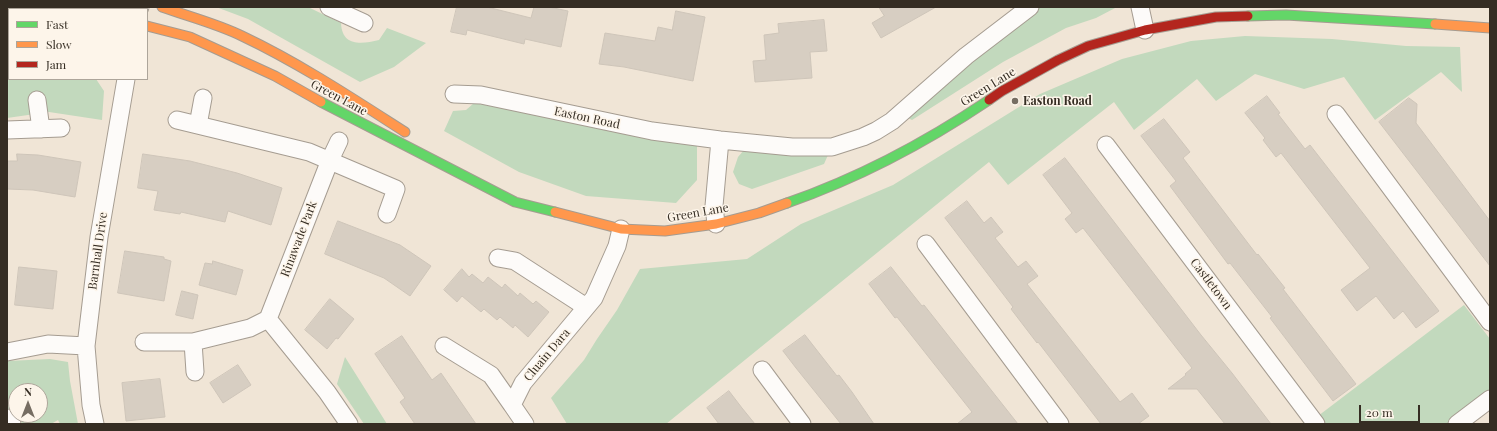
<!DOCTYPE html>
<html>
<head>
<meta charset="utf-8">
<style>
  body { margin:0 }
  #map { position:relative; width:1497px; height:431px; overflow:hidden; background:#f0e5d6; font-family:"Playfair Display",serif }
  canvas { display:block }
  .frame { position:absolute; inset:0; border:8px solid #352d23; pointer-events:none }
  .legend { position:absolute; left:8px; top:8px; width:140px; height:72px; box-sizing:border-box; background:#fdf5ea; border:1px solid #ada59a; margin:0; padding:5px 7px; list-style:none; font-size:12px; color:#352d23 }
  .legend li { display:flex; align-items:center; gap:8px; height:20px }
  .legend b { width:20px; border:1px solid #ada59a }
  .north { position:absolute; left:8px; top:383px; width:40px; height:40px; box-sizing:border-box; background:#fdf5ea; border:1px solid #ada59a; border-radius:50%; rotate:0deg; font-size:11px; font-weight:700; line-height:16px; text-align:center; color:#352d23 }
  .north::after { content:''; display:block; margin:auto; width:14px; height:18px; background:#766d62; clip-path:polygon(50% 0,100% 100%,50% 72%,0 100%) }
  .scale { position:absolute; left:1359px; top:405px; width:61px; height:18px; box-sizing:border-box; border:2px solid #352d23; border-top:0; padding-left:5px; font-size:12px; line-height:14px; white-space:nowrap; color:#352d23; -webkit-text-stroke:3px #fdf5ea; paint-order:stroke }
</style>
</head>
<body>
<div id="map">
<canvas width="1497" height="431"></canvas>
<div class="frame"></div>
<ul class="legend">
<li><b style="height:5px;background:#63d668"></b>Fast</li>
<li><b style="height:5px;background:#ff974d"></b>Slow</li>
<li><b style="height:5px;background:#b3261e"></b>Jam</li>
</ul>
<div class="north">N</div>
<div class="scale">20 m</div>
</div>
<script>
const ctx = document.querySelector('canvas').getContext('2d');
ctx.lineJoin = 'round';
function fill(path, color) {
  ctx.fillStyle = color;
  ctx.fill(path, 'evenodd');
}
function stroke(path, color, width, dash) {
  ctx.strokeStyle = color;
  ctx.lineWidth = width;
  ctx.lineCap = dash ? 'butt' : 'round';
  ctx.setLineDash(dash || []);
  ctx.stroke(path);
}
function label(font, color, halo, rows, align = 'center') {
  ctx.font = font + ' "Playfair Display",serif';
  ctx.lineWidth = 3;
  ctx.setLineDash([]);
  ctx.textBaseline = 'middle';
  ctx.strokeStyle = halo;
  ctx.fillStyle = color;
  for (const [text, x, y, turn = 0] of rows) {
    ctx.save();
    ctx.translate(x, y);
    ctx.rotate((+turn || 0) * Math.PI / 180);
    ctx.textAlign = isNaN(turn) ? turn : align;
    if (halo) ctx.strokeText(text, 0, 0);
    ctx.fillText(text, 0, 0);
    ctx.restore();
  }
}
fill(new Path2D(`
  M216,7H308L341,23C342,47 362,44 379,40L387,28L426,43L394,67L360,82L248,19Z
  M1039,7H1117L1096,18L1066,28L1003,62L912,120L906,117L946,82Z
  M1245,36L1332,39L1406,46L1460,47L1462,92L1441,72L1375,120L1344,77L1304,89L1255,74L1216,101L1197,79L1134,130L1114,102L1008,185L989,162L666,424H567L551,398L584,360L597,339L617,310L640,269L747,259L801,224L893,185L1040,94L1122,59L1191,41Z
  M7,74H9V79H96L104,91L102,120L49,112L7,118Z
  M474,103L697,145V180L676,203L586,196L519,172L444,131L453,111L466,110Z
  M744,150L828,155L824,164L752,189L739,184L733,172L738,157Z
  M1464,305L1490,339V393L1448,424H1324L1318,416Z
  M345,357L387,424H364L337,384Z
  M50,359L68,362L70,381L78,424H60L58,420L51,424H23L7,408V361ZM16,391H40V415H16Z`), '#c2d9bd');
const building = new Path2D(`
  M457,7H487L531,18L534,7H549L568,11L561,47L525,39L524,44L467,30L466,35L451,32Z
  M879,7H936L881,38L872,23L884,16Z
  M676,11L705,17L693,81L624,67L599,64L605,33L655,41L658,27L672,30Z
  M824,20L827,51L810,52L812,78L755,82L753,61L766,60L764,35L779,33L778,24Z
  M1267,96L1280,113L1278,114L1305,149L1310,145L1439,311L1416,328L1403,311L1394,319L1376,296L1357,311L1341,290L1370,268L1281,153L1276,157L1263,140L1265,138L1245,113Z
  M1409,98L1417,104L1416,123L1490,221V266L1379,122Z
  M1164,119L1190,152L1183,158L1257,255L1258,254L1285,288L1283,289L1356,384L1333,401L1270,318L1272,317L1230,263L1228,264L1170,186L1176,181L1141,136Z
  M17,154L38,155L81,162L75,197L33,190L7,189V161H17Z
  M143,154L190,161L237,173L282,188L271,225L228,211L225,222L181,212L180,214L154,210L158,191L138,188Z
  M1065,158L1201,335L1232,373L1271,424H1225L1197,389H1168L1186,375L1185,374L1192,368L1083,228L1076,233L1065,219L1072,213L1043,175Z
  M967,201L984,223L991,217L1003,232L995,238L1018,267L1026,261L1038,276L1027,284L1120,402L1132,393L1149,416L1138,424H1101L1038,342L1037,343L1011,309L1013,307L945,218Z
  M338,221L400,245L431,266L410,296L384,278L325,254Z
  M125,251L164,257V259L171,261L164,301L118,293Z
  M213,261L243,270L236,295L199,285L205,263L212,264Z
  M19,267L57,271L53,309L15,305Z
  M891,267L922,306L924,305L1018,424H957L972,412L897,317L895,318L869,284Z
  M462,269L469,277L472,274L483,283L488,277L502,288L505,284L518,296L520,293L533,304L536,301L549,312L528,337L515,325L513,328L500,317L497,320L484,309L481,312L462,296L457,302L444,290Z
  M182,291L198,295L193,319L176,315Z
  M330,299L354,319L338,339L336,338L327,349L305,330Z
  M805,335L837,376L839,375L852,392L874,424H841L796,368L783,351Z
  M402,336L432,380L441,373L476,424H415L400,402L405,398L375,354Z
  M238,365L251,385L223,403L210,383Z
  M160,379L165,417L126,421L122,383Z
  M729,391L742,408L755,424H719L707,408Z`);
fill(building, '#d7cec2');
stroke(building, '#cec5b9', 1);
const street = new Path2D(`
  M329,7L364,23
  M1140,7L1145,30
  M139,9L140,7
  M454,94L481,95L652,131L720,140L792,147H832L863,137L876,131L892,121L966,56L1030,7
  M37,100L41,129
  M1336,114L1490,322
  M177,120L309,152L396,189L387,214
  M198,125L203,98
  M7,130L61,128
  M339,141L330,160L268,319L327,392L349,424
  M1106,145L1316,424
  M716,224L714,206L720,140
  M926,244L1060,424
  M498,258L515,261L586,307
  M144,342H193L250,328L268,319
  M193,342L195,372
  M444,346L491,375L512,405L523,383L594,298L617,246L621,229
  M7,352L48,344L86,346
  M762,370L802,424
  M512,405L525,424
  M7,418L12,424
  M95,424L91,405L86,346L99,237L126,79
  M1457,424L1490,399`);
const fast = new Path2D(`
  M7,12H9
  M1248,16L1286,15L1435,24
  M321,102L515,202L555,212
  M787,203C859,178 925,143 989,100`);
const slow = new Path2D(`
  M162,7C187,16 218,24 242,36C299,63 352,98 405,132
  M1435,24L1490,28
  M147,26L190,37L275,76L321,102
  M555,212L621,229L665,231L716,224L759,213L787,203`);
const jam = new Path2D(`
  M115,7L118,9
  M989,100L1002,91L1058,60L1088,46L1145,30L1216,17L1248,16`);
stroke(street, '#a59c91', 19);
stroke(fast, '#a59c91', 11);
stroke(slow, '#a59c91', 11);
stroke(jam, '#a59c91', 11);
stroke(street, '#fdfbf9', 17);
stroke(fast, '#63d668', 9);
stroke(slow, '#ff974d', 9);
stroke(jam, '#b3261e', 9);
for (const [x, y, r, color] of [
  [1015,101,4,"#766d62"]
]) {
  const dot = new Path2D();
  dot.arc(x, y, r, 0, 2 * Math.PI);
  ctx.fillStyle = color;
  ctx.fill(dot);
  stroke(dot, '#fdf5ea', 1.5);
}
label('12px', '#352d23', '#fdf5ea', [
  ["Green Lane",988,87,-32],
  ["Green Lane",339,98,28],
  ["Easton Road",587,118,12],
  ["Green Lane",698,213,-10],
  ["Rinawade Park",299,239,-69],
  ["Barnhall Drive",98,251,-82],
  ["Castletown",1211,284,53],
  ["Cluain Dara",547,355,-50]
]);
label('bold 12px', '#352d23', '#fdf5ea', [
  ["Easton Road",1023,101]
], 'left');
</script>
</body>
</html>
